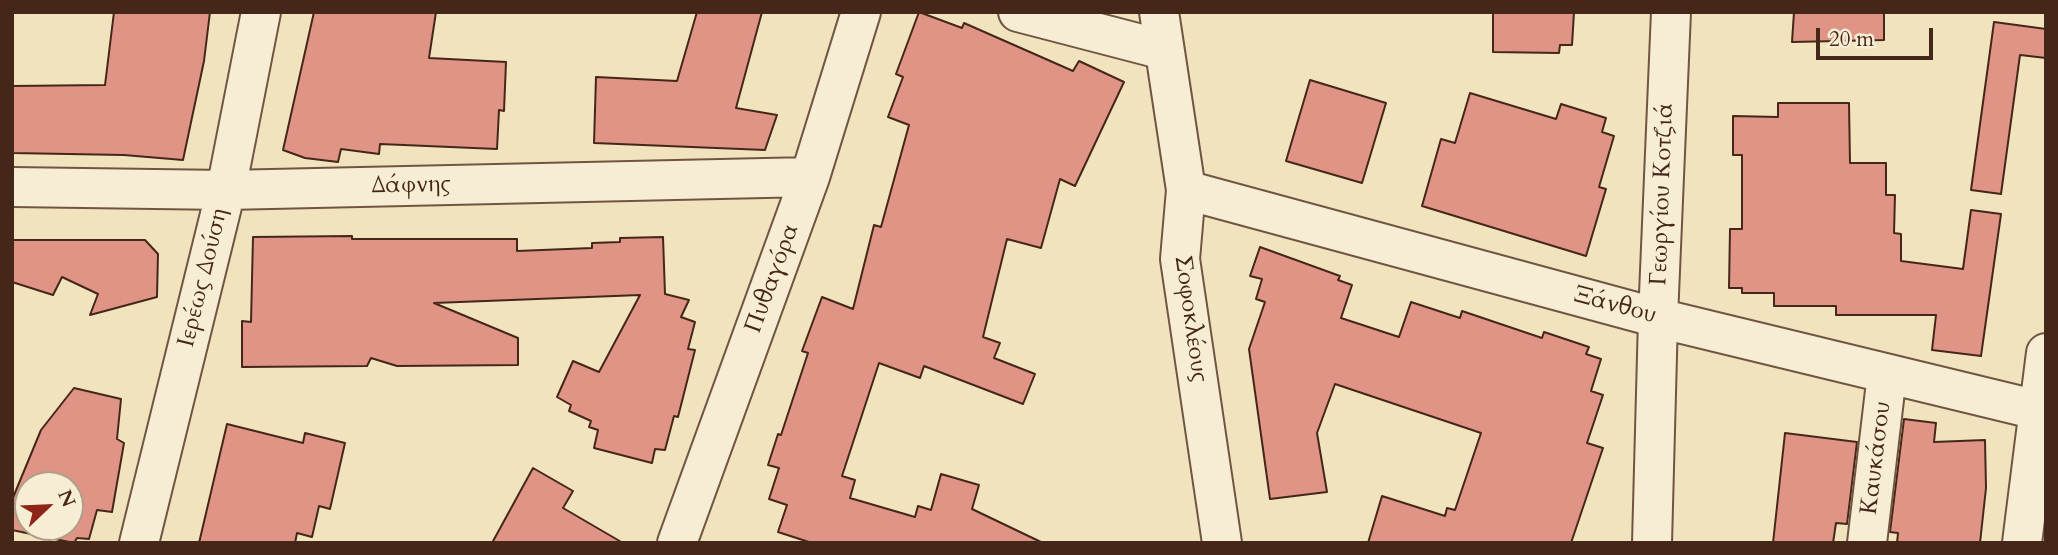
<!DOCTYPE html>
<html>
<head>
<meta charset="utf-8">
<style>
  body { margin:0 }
  #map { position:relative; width:2058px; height:555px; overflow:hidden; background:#f1e3bd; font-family:Cardo,serif }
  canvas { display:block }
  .frame { position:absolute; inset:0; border:14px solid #452719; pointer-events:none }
  .north { position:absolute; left:14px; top:471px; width:70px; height:70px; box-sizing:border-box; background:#f6edd4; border:2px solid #af9e89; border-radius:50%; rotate:67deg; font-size:19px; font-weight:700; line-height:28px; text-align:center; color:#452719 }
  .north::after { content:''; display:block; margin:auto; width:24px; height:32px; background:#8f2418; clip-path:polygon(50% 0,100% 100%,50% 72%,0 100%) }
  .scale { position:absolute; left:1816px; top:28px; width:117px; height:32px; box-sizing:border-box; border:4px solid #452719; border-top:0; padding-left:9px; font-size:21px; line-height:24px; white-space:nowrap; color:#452719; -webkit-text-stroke:5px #f6edd4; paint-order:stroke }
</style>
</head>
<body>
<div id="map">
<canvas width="2058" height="555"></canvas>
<div class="frame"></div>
<div class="north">N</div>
<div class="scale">20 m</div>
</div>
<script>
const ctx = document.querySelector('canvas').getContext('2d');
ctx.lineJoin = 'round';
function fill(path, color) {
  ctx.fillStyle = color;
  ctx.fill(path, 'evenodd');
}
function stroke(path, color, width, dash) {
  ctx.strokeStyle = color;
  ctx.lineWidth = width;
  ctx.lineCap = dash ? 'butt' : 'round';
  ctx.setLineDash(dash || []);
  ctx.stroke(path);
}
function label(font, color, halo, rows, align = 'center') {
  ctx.font = font + ' Cardo,serif';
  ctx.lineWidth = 5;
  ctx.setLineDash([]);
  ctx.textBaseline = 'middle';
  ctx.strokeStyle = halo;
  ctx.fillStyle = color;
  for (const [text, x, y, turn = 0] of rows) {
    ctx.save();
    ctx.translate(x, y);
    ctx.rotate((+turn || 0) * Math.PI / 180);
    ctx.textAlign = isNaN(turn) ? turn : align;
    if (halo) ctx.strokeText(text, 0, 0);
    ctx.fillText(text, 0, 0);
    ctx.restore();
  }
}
const building = new Path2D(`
  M114,12H210L204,61L183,160L124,155L12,153V86L105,85Z
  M314,12H436L429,58L506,62L504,111L499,110L497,149L380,144L379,154L341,149L338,162L305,158L283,150Z
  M697,12H762L736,108L777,115L765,150L594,143L596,77L677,81Z
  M919,12L962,28L964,23L1073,71L1079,61L1124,82L1075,186L1060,179L1041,248L1007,239L983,337L1000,343L994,358L1035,374L1023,404L924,366L920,378L879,363L842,476L855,480L850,498L915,517L918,506L931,510L941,474L979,485L972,509L1043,543H812L778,532L787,505L769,499L779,468L768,465L778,434L781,435L808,353L802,351L822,297L853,309L874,225L881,227L909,125L888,117L903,77L896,74Z
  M1493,12H1574L1572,45H1560L1559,53L1493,52Z
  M1794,12H1884V40L1792,42Z
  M1994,22L2046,29V58L2020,55L2001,194L1971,190Z
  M1310,80L1386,103L1362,183L1286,161Z
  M1470,93L1556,119L1561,104L1606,118L1602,132L1614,136L1599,187L1606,189L1586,256L1422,206L1441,139L1455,143Z
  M1778,103H1849L1850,163H1886V195H1895L1894,233L1901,234V261L1963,269L1971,210L2001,214L1981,356L1932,350L1936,315H1836V306H1774V293H1742V288H1729L1730,229H1742V155H1733V116L1778,117Z
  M352,236V239H517V251L592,248V243L620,242V238L663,237L665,294L689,300L681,317L695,322L688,349L695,350L678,417L674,416L665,450L655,449L652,463L594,448L598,430L589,427L591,421L569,411L571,405L557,397L573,361L599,372L640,295L434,303L518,338V365L397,366L371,358L367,366L242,367V321L251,322L253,237Z
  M12,240H145L158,254L157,297L90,315L98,294L62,277L53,295L12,282Z
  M1260,247L1340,276L1338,280L1352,285L1341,318L1399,337L1411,302L1460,318L1462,311L1542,338L1544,332L1589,347L1586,354L1601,359L1591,391L1603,395L1587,443L1603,448L1571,543H1368L1382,496L1445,516L1447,508L1455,510L1481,433L1335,384L1317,433L1327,492L1270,499L1249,349L1265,302L1256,299L1262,279L1250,276Z
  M74,388L121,399L117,439L124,443L112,512L97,510L89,539L77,538L74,543L12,530V500L41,430ZM28,485H70V527H28Z
  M1904,419L1936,423L1934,442L1985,440L1986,488L1980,543H1897L1898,533L1890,532Z
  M227,424L303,443L305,433L345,443L330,509L319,506L312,537L297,533L295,543H199Z
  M1785,433L1857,442L1847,524L1836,523L1833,543H1773Z
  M533,468L573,491L563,508L623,543H492Z`);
fill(building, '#e09485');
stroke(building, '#452719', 2);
const minor = new Path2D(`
  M1018,12L1164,50
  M1159,12L1186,190L1180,259L1222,543
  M12,187L226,190L810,177
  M1186,190L1658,318L2046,412
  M139,543L226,190L261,12
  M677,543L810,177L861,12
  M1652,543L1658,318L1671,12
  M1867,543L1887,374
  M2022,543L2046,353`);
stroke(minor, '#705642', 42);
stroke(minor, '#f6edd4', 38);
label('24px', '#452719', '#f6edd4', [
  ["Δάφνης",411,186,-1],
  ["Γεωργίου Κοτζιά",1663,194,-88],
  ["Ιερέως Δούση",204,278,-76],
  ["Πυθαγόρα",773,279,-70],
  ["Ξάνθου",1615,306,15],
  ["Σοφοκλέους",1190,319,82],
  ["Καυκάσου",1877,458,-83]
]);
</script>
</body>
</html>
